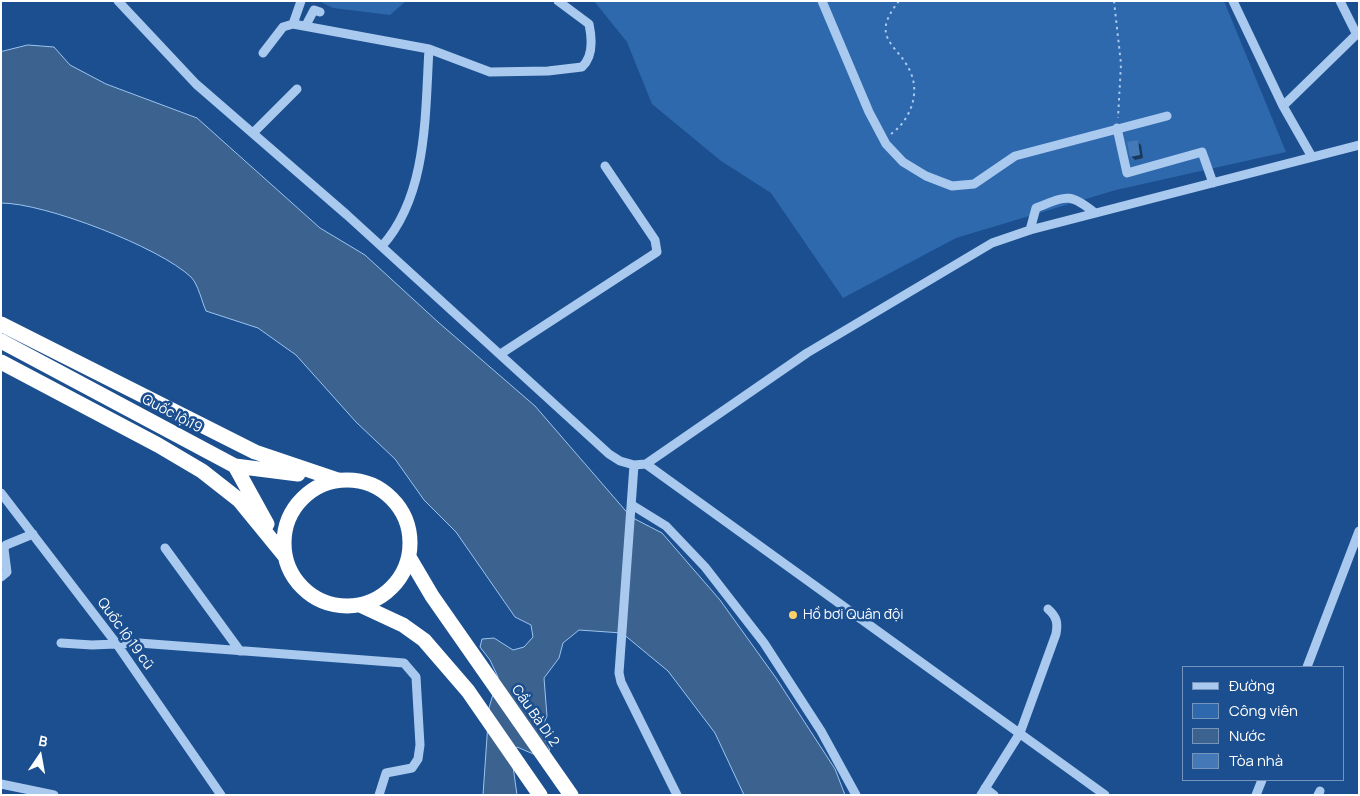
<!DOCTYPE html>
<html>
<head>
<meta charset="utf-8">
<style>
  body { margin:0 }
  #map { position:relative; width:1360px; height:796px; overflow:hidden; background:#1b4f8f; font-family:Manrope,sans-serif }
  canvas { display:block }
  .frame { position:absolute; inset:0; border:2px solid #fff; pointer-events:none }
  .legend { position:absolute; left:1182px; top:666px; width:162px; height:115px; box-sizing:border-box; background:#1b4f8f; border:1px solid #7695bc; margin:0; padding:6px 9px; list-style:none; font-size:15px; color:#fff }
  .legend li { display:flex; align-items:center; gap:10px; height:25px }
  .legend b { width:25px; border:1px solid #7695bc }
  .north { position:absolute; left:15px; top:731px; width:50px; height:50px; -webkit-text-stroke:4px #1b4f8f; paint-order:stroke; rotate:12deg; font-size:14px; font-weight:700; line-height:20px; text-align:center; color:#fff }
  .north::after { content:''; display:block; margin:auto; width:18px; height:22px; background:#fff; clip-path:polygon(50% 0,100% 100%,50% 72%,0 100%) }
</style>
</head>
<body>
<div id="map">
<canvas width="1360" height="796"></canvas>
<div class="frame"></div>
<ul class="legend">
<li><b style="height:6px;background:#a9c9ee"></b>Đường</li>
<li><b style="height:14px;background:#2e69ad"></b>Công viên</li>
<li><b style="height:14px;background:#3c6290"></b>Nước</li>
<li><b style="height:14px;background:#4478b7"></b>Tòa nhà</li>
</ul>
<div class="north">B</div>
</div>
<script>
const ctx = document.querySelector('canvas').getContext('2d');
ctx.lineJoin = 'round';
function fill(path, color) {
  ctx.fillStyle = color;
  ctx.fill(path, 'evenodd');
}
function stroke(path, color, width, dash) {
  ctx.strokeStyle = color;
  ctx.lineWidth = width;
  ctx.lineCap = dash ? 'butt' : 'round';
  ctx.setLineDash(dash || []);
  ctx.stroke(path);
}
function label(font, color, halo, rows, align = 'center') {
  ctx.font = font + ' Manrope,sans-serif';
  ctx.lineWidth = 5;
  ctx.setLineDash([]);
  ctx.textBaseline = 'middle';
  ctx.strokeStyle = halo;
  ctx.fillStyle = color;
  for (const [text, x, y, turn = 0] of rows) {
    ctx.save();
    ctx.translate(x, y);
    ctx.rotate((+turn || 0) * Math.PI / 180);
    ctx.textAlign = isNaN(turn) ? turn : align;
    if (halo) ctx.strokeText(text, 0, 0);
    ctx.fillText(text, 0, 0);
    ctx.restore();
  }
}
fill(new Path2D(`
  M319,1H406L390,15L333,8Z
  M594,1H1224L1286,152L1116,190L956,238L843,298L771,193L721,161L652,104L627,42Z`), '#2e69ad');
const water = new Path2D(`
  M28,45L54,47L70,65L106,84L197,118L320,228L365,255L438,322L535,406L631,517L662,533L720,600L776,678L835,769L845,795H744L715,733L668,671L622,633L579,630L563,643L559,658L544,678L547,716L541,730L550,750L538,756L517,747L512,759L517,795H483L489,708L498,677L490,660L480,647L482,639L494,638L513,650L524,647L533,637L531,625L515,617L456,532L424,500L395,459L356,422L296,355L258,328L206,311C202,302 198,284 191,277C159,247 45,203 1,203V52Z`);
fill(water, '#3c6290');
stroke(water, '#9cc4f0', 1);
fill(new Path2D(`
  M1137,142L1141,145L1143,158L1135,160L1131,156Z`), '#0007');
fill(new Path2D(`
  M1138,140L1140,155L1130,157L1127,142Z`), '#4478b7');
stroke(new Path2D(`
  M1114,1L1121,64L1118,118
  M891,134C909,121 919,97 912,76C901,44 867,41 899,1`), '#a9c9ee', 2, [2.5, 4]);
stroke(new Path2D(`
  M118,1L196,84L347,215L609,454L620,461L634,465L619,673L621,682L677,795
  M822,1L869,112L886,144L903,162L926,176L952,186L974,184L1015,156L1167,116
  M1233,1L1283,106L1312,157
  M1340,1L1356,33
  M293,24L301,1
  M306,25L314,10L320,12
  M263,53L283,27L293,24L429,49L490,72L548,71L582,67C593,57 592,38 589,24L558,1
  M1283,106L1359,32
  M1117,128L1127,173L1202,152L1213,183
  M253,133L297,89
  M1030,230L1036,208C1067,196 1069,192 1095,213
  M382,246C428,195 425,113 429,49
  M502,353L657,252L655,240L605,166
  M646,464L1105,795
  M634,465L646,464L807,353L992,243L1030,230L1359,145
  M1,493L116,643L221,795
  M632,505L666,526L705,567L764,643L821,731L856,795
  M165,548L240,651
  M1,577L7,572L4,549L6,545L33,534
  M61,643L92,645L139,643L404,663L416,677L420,745L418,759L412,768L386,773L379,795
  M1307,667L1359,531
  M1,784L54,795
  M985,788L994,795
  M981,795L1020,733L1056,634C1058,623 1057,617 1048,609
  M1256,795L1262,780
  M1318,795L1320,791`), '#a9c9ee', 9);
stroke(new Path2D(`
  M1,324L255,452L338,480
  M1,341L235,466L298,474
  M1,362L158,445L202,471L239,500L284,555
  M235,466L267,524
  M284 543a63 63 0 1 1 126 0a63 63 0 1 1-126 0Z
  M409,557L432,596L571,795
  M360,605L403,625L424,640L468,691L540,795`), '#fff', 15);
for (const [x, y, r, color] of [
  [793,615,5,"#ffd166"]
]) {
  const dot = new Path2D();
  dot.arc(x, y, r, 0, 2 * Math.PI);
  ctx.fillStyle = color;
  ctx.fill(dot);
  stroke(dot, '#1b4f8f', 2);
}
label('14px', '#fff', '#1b4f8f', [
  ["Quốc lộ 19",172,414,28],
  ["Quốc lộ 19 cũ",125,634,54],
  ["Cầu Bà Di 2",535,716,55]
]);
label('14px', '#fff', '#1b4f8f', [
  ["Hồ bơi Quân đội",803,615]
], 'left');
</script>
</body>
</html>
